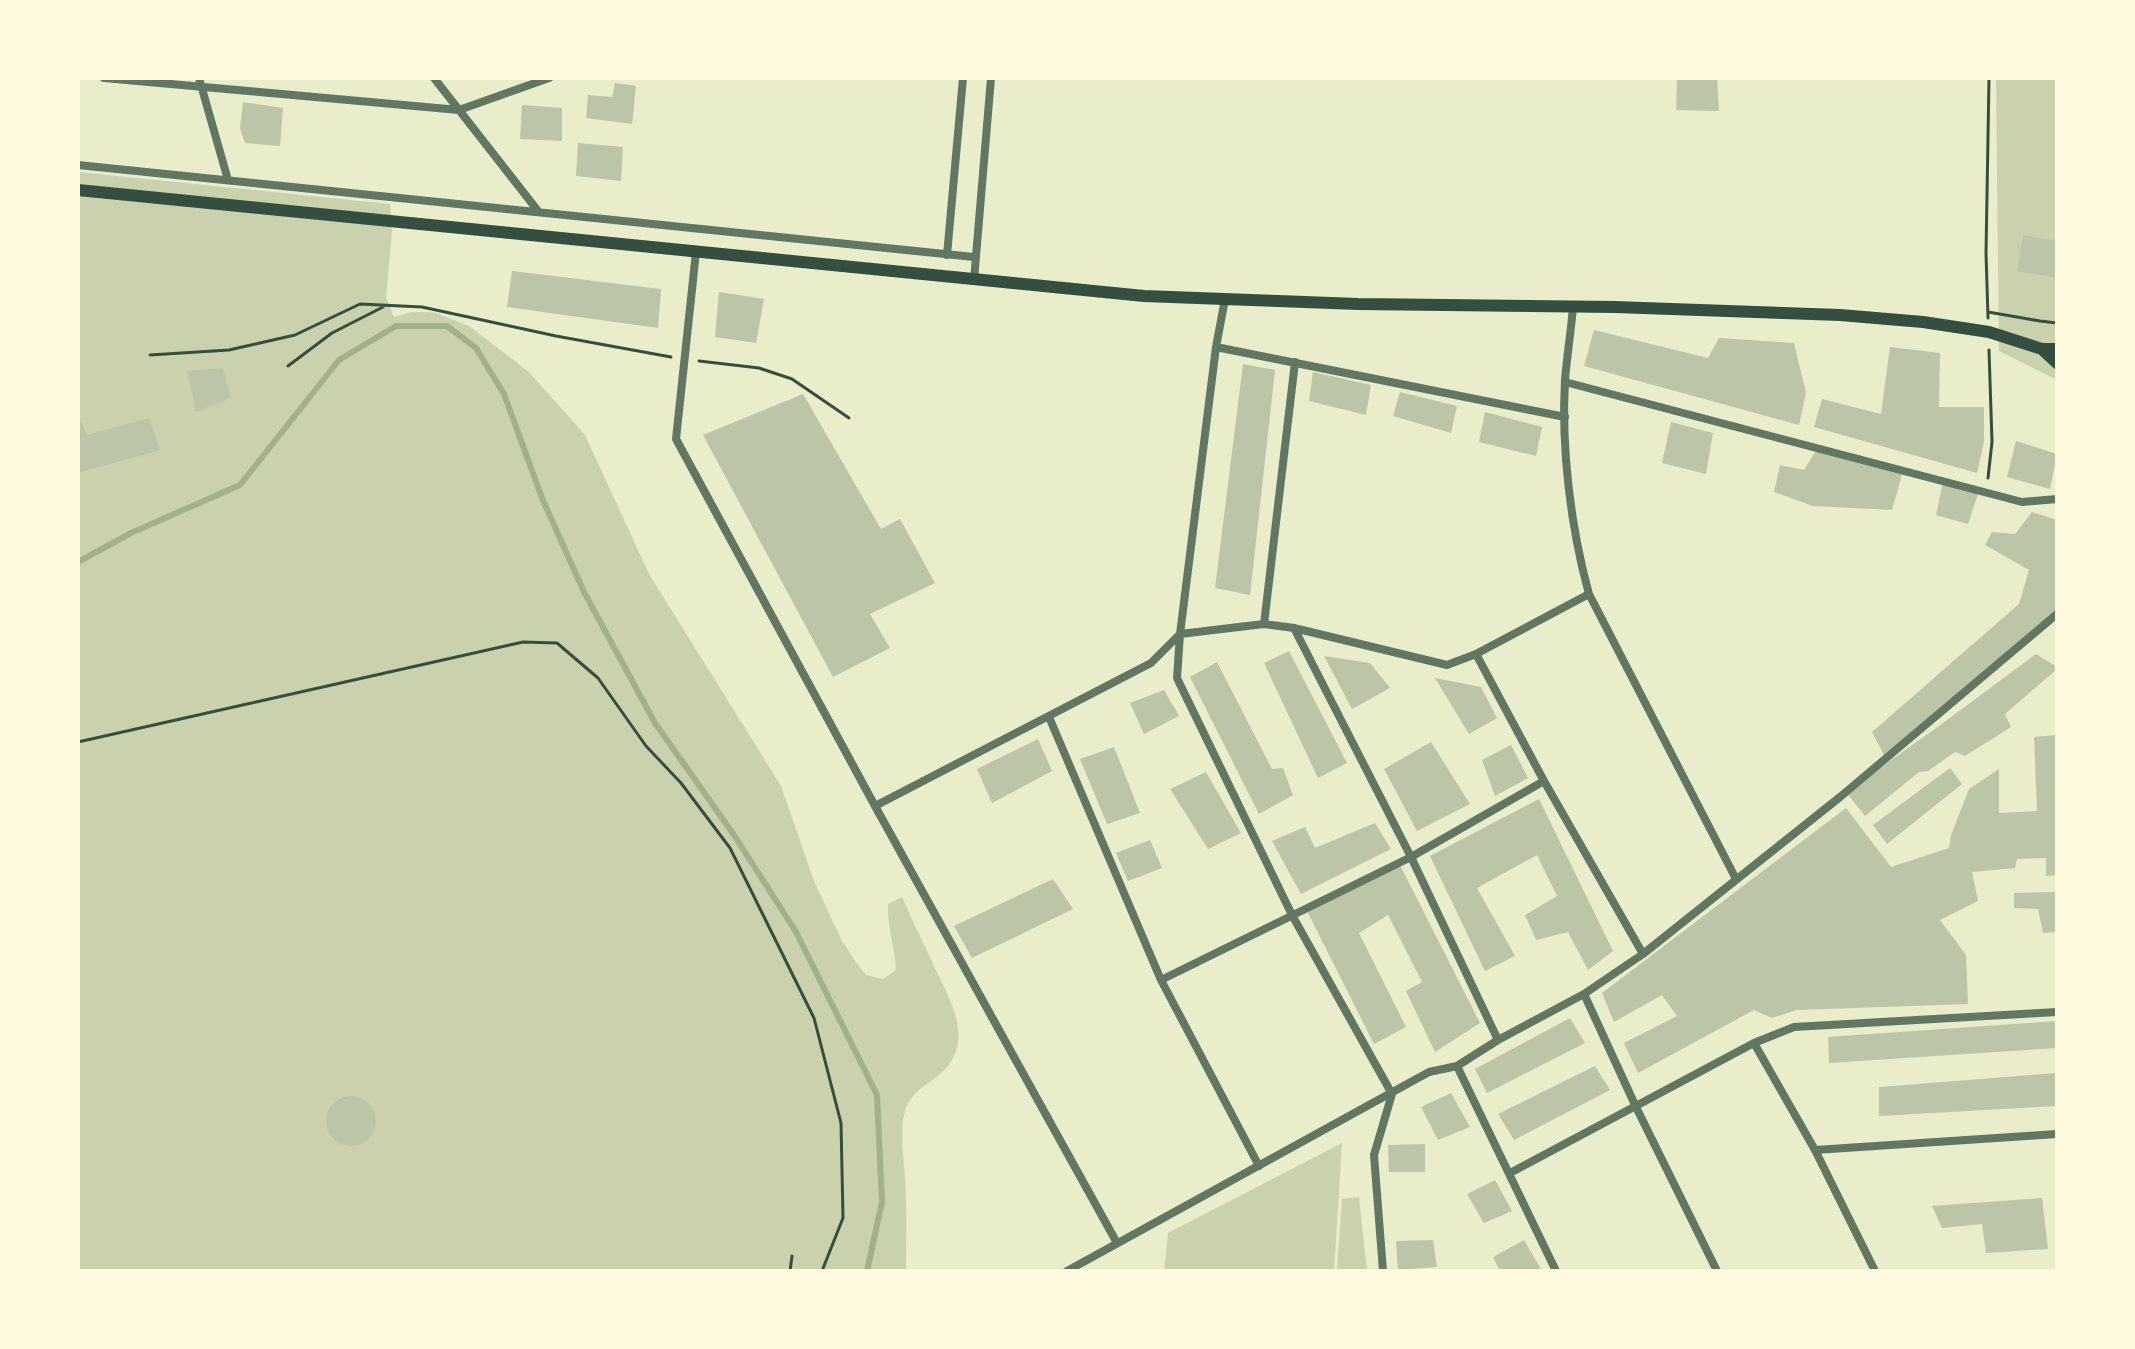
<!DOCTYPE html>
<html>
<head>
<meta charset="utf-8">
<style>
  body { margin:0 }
  #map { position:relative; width:2135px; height:1349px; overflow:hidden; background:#e9edc9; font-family:"Space Grotesk",sans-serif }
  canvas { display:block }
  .frame { position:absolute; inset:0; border:80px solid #fefae0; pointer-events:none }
</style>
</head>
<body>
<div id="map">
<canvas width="2135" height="1349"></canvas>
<div class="frame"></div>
</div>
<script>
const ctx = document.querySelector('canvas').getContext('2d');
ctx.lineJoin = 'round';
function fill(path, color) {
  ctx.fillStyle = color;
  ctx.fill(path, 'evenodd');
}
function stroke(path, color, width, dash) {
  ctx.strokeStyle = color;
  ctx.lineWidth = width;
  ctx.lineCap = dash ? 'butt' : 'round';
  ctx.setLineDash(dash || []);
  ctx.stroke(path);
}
fill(new Path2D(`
  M1996,78H2057V380L1999,351Z
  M78,172L390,204L392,231L386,298L394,317L411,312H428L436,313L469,326L529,372L585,435L649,574L781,786L814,881L841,939L855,961L866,975L883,979L896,970C895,946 887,927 888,904L902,897C912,920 923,942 933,964C946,993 972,1032 950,1063C937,1082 912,1087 905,1111C899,1132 904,1157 905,1179C907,1209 906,1240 906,1271H78Z
  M1342,1143L1334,1271H1164L1168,1233Z
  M1359,1197L1367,1271H1337L1342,1199Z`), '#cad2ad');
stroke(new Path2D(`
  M78,562L131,533L240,485L339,360L396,326H447L476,348L504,394L542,498L584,592L655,723L734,835L796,932L877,1095L882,1202L867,1271`), '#a3b18a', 6);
fill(new Path2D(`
  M1677,78H1717L1719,111L1676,110Z
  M615,83L636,86L632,124L586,118L588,95L612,97Z
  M243,102L283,108L280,146L245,143L240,128Z
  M522,105L562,108V141L520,139Z
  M578,143L623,147L621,181L576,176Z
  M2023,235L2057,241V278L2017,271Z
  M512,271L661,289L658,328L507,307Z
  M719,292L764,299L756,343L715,337Z
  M1594,330L1708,358L1719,338L1794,343L1806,393L1799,425L1584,366Z
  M1890,347L1940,353L1939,407H1984V442L1977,473L1814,427L1822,399L1881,414Z
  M1243,364L1275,370L1250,595L1215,588Z
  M223,368L231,398L196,412L187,371Z
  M1313,372L1371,385L1366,415L1309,401Z
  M1400,392L1457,406L1451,433L1393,416Z
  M803,394L881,529L900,519L935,583L870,614L890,648L833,677L703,435Z
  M1485,412L1542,427L1536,456L1479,442Z
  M149,418L160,450L78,473V424L82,423L87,435Z
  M1671,422L1713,433L1706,474L1662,463Z
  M2016,441L2057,454L2050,489L2007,477Z
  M1817,449L1903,471L1892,510L1813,506L1774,492L1780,465L1804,470Z
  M1943,482L1979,491L1968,524L1936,515Z
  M2032,512L2057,520V614L1886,759L1872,732L2019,604L2029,570L1985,545L1992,532L2015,534Z
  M1289,651L1347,763L1318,778L1264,663Z
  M2036,654L2057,667V669L2005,714L2011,727L1965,756L1955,752L1928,771L1919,772L1865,816L1846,792L1939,726Z
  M1324,656L1370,663L1390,688L1352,709Z
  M1217,662L1272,769L1283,768L1293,795L1259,814L1190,677Z
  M1435,678L1481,687L1497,718L1469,734Z
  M1164,690L1179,716L1144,734L1130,703Z
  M2057,735V875L2046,876V858L2017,859L2015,868L1972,872L1978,901L1940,920L1966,955L1968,1004L1797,1010L1772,1018L1754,1010L1638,1073L1624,1043L1677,1016L1662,995L1614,1022L1602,993L1846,808L1891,867L1949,848L1951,835L1969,789L1999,769V813L2037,811L2034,737Z
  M1038,739L1052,771L992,803L977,769Z
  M1431,742L1470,804L1417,831L1384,769Z
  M1511,745L1528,778L1495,796L1482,760Z
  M1114,747L1140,813L1107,824L1080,759Z
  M1950,768L1962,784L1887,844L1873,825Z
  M1206,772L1241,833L1208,849L1170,789Z
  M1539,799L1613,951L1588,970L1568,932L1536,940L1525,915L1557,896L1537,855L1477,888L1515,956L1485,971L1430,856Z
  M1375,823L1391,849L1301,894L1272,841L1305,827L1315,848Z
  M1150,840L1162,868L1128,881L1116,853Z
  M1399,863L1480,1023L1435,1052L1406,991L1422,982L1388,915L1359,933L1406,1027L1374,1044L1306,909Z
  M1053,879L1073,909L972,958L954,926Z
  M2057,892V932L2043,933L2038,909L2014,908V893Z
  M1570,1018L1585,1043L1487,1093L1475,1069Z
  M2057,1021V1048L1829,1063L1828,1037Z
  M1595,1066L1610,1090L1514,1140L1498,1114Z
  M2057,1073V1106L1879,1116V1087Z
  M1451,1093L1470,1127L1438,1140L1421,1107Z
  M326 1121a25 25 0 1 1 50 0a25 25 0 1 1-50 0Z
  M1425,1144V1172H1389L1388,1145Z
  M1495,1180L1512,1211L1484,1223L1467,1194Z
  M2042,1198L2048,1249L1986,1253L1982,1224L1942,1228L1932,1206Z
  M1433,1240L1437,1267L1398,1270L1396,1241Z
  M1524,1240L1542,1271H1500L1493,1257Z`), '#bcc5a7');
stroke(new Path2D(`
  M1988,312L2040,321L2057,323
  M1988,318L1986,253L1989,78
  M150,355L229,350L295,335L360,304L422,307L556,336L671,357
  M699,361L759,368L792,379L849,418
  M288,366L332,333L383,307
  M1988,478L1992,442L1989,350
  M78,742L523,642L557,643L598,678L646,746L681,783L730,848L814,1018L841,1123L843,1218L822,1271
  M790,1271L792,1256`), '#344e41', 3);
stroke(new Path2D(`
  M104,78L459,110L549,78
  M199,78L228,180
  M434,78L538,211
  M78,165L974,257
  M696,252L676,439L875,806L1117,1243
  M947,255L963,78
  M974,280L991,78
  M1225,299L1216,347L1180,634L1177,678L1292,915L1392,1094
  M1573,307C1571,331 1567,356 1565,380C1561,448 1571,529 1589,594L1736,879
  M1216,347L1565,417
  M1565,382L2022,502L2057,499
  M1264,624L1295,362
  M1294,628L1411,857L1498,1040
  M1476,654L1544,781L1643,954
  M1049,717L1161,980L1259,1166
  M875,806L1151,663L1180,634L1264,624L1294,628L1447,665L1476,654L1589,594
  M1161,980L1411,857L1544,781
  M1584,994L1636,1107L1717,1271
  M1754,1043L1815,1150L1875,1271
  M1457,1066L1556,1271
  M1815,1150L2057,1134
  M1510,1173L1754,1043L1794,1027L2057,1012
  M1067,1271L1429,1072L1457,1066L1498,1040L1584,994L1643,954L1840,797L2057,614
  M1383,1271L1374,1155L1392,1094`), '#617663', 8);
stroke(new Path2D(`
  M78,190L1144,296L1358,304L1615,307L1840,315L1923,322L1989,332L2042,349H2057
  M2042,349L2057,363`), '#344e41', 12);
</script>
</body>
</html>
